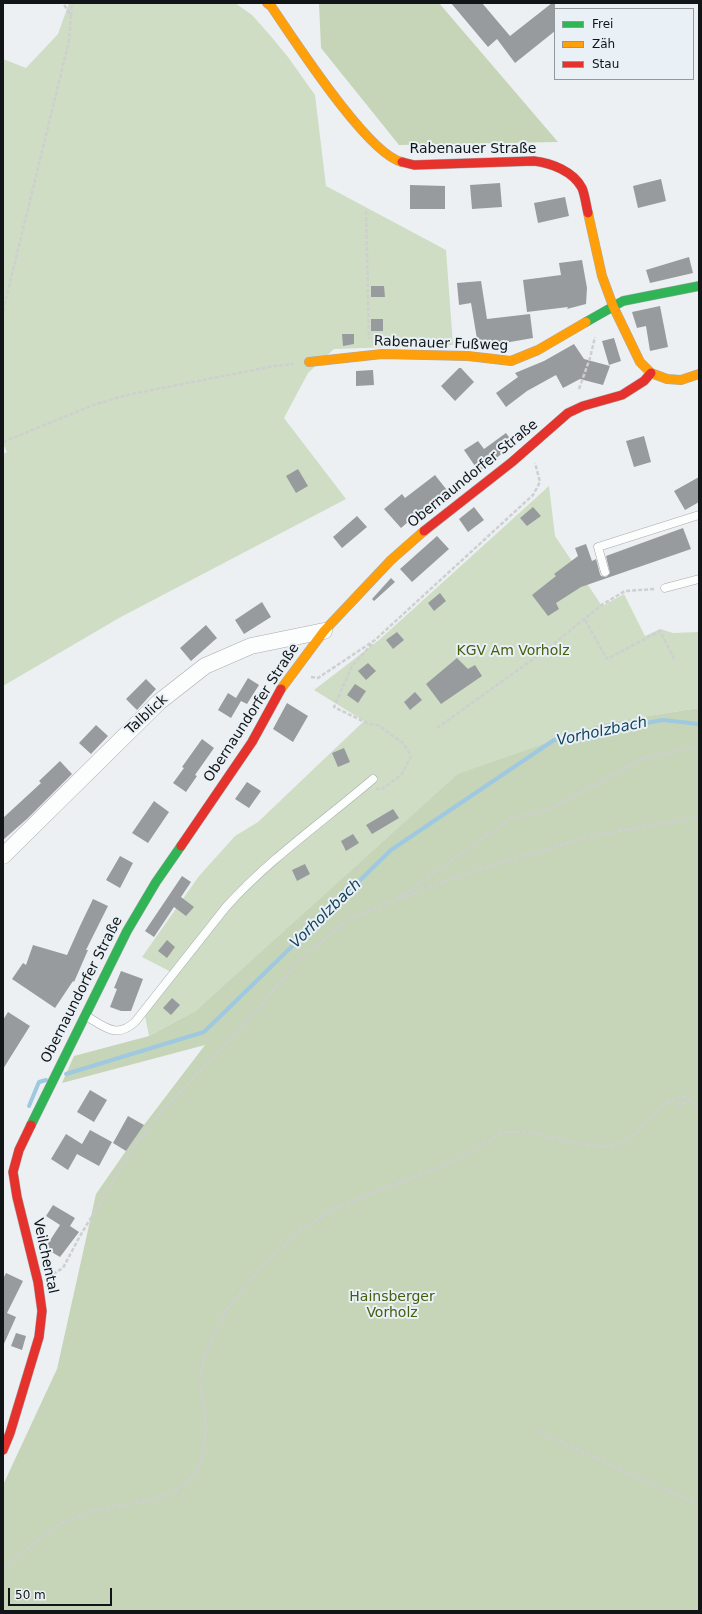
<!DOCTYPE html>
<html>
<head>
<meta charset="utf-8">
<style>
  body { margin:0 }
  #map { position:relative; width:702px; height:1614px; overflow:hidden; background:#ecf0f3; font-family:"DejaVu Sans",sans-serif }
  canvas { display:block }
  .frame { position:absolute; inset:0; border:4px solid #121517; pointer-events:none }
  .legend { position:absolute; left:554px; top:8px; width:140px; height:72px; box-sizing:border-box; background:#e9f0f6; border:1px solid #93989d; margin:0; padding:5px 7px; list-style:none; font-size:12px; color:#121517 }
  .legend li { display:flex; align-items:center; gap:8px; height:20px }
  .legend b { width:20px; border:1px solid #93989d }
  .scale { position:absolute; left:8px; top:1588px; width:104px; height:18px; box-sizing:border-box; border:2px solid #121517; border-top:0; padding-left:5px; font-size:12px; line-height:14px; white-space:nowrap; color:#121517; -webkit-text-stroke:3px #e9f0f6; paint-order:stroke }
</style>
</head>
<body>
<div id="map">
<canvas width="702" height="1614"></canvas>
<div class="frame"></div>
<ul class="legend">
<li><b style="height:5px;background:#30b455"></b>Frei</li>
<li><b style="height:5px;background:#ff9f0a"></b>Zäh</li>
<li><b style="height:5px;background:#e5322d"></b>Stau</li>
</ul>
<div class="scale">50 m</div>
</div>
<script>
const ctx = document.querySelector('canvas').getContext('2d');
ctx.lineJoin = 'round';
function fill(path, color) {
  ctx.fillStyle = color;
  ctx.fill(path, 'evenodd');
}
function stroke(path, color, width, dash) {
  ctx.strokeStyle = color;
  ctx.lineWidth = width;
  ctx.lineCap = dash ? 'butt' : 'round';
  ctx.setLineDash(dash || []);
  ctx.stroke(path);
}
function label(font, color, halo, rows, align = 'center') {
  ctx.font = font + ' "DejaVu Sans",sans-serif';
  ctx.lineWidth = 4;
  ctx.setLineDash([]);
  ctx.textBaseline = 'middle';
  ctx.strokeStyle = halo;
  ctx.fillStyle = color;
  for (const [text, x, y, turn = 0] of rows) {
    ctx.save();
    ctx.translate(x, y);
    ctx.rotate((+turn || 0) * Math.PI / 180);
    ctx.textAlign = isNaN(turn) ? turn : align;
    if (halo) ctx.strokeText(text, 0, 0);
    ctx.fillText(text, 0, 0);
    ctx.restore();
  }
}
fill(new Path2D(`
  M69,3H235L252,15L269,34L288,57L315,95L326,186L446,250L453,345L334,349L308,373L284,418L346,499L119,618L3,686V454L7,452L3,444V59L26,68L58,34Z
  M549,486L555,536L602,606L624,594L645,636L660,629L673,633L699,632V708L604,723L197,1010L149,1036L145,1016L177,975L142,957L199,876L235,836L258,822L364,721L314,690L379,640Z`), '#cfddc4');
fill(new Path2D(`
  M319,3H439L558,142L399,145L321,48Z
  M699,708V1611H3V1485L57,1369L96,1194L144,1125L205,1045L62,1083L74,1056L149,1036L197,1010L458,774L604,723Z`), '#c6d4b8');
stroke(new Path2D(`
  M66,1074L204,1032L391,850L554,740L663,720L699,724
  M29,1106L39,1082L46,1080`), '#9ec9e1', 4);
fill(new Path2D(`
  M451,3H482L510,36L552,3H555V31L515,63L497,39L488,47Z
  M661,179L666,201L638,208L633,186Z
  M500,183L502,207L472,209L470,185Z
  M410,185L445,186V209H410Z
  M565,197L569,216L538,223L534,203Z
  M689,257L693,273L650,283L646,270Z
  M582,260L587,288L586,304L567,309L568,307L527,312L523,280L561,275L559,263Z
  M481,281L487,319L530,314L533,338L487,346L478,345L471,303L459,305L457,283Z
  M371,286H384L385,297H371Z
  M660,306L668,347L650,351L646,326L637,328L632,312Z
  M371,319H383V331H371Z
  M342,334H354V344L343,346Z
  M614,338L621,361L609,365L602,341Z
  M574,344L584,359L610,366L603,385L580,379L563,388L556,375L527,391L506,407L496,393L518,377L515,373L544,361Z
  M459,368H461L474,382L455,401L441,386Z
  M373,370L374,385L356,386V371Z
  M506,433L514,444L479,472L464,450L478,441L484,449Z
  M644,436L651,462L634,467L626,441Z
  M298,469L308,486L296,493L286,476Z
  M435,475L450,494L432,507L429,504L401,528L384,509L402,494L405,498Z
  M699,477V502L685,510L674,491Z
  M474,507L484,520L468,532L459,519Z
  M533,507L541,516L527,526L520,518Z
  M357,516L367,527L342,548L333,537Z
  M683,528L691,549L581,587L556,603L559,609L548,616L532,595L556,576L554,574L578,556L575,548L586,544L592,561L596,559L600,574L601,576L606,577L610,573L606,556Z
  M437,536L449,549L412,582L400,569Z
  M391,578L395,582L374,601L372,599Z
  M440,593L446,601L434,611L428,603Z
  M262,602L271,617L244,634L235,620Z
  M206,625L217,638L191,661L180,648Z
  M397,632L404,640L393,649L386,640Z
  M457,658L468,669L475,665L482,676L441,704L426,684Z
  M368,663L376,671L366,680L358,671Z
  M248,678L259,685L247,704L241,701L231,718L218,710L228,693L236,698Z
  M146,679L156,689L137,710L126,699Z
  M355,684L366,691L358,703L347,695Z
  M415,692L422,700L410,710L404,702Z
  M287,703L308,716L293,742L273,729Z
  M96,725L108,736L91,754L79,743Z
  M202,739L214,748L195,775L197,776L186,792L173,783L184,768L182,767Z
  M344,748L350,762L338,767L332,753Z
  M60,761L72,774L28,818L3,840V818L41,783L39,781Z
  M247,782L261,791L249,808L235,799Z
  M154,801L169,812L148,843L132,833Z
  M393,809L399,818L372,834L366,825Z
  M353,834L359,843L346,851L341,841Z
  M120,856L133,863L120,888L106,880Z
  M305,864L310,874L297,881L292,870Z
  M182,876L191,882L181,897L194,907L186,916L174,907L154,937L145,931Z
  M93,899L108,906L86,950H88L74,982L73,981L55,1008L12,979L23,963L26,965L33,945L67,955L80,926Z
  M167,940L175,947L167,958L158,951Z
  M121,971L143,979L131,1011H121L110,1007L117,989L114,988Z
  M172,998L180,1005L171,1015L163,1008Z
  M8,1012L30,1026L3,1069V1020Z
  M90,1090L107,1100L94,1122L77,1112Z
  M128,1116L144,1125L126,1151L113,1143Z
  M90,1130L112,1142L99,1166L77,1154L68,1170L51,1159L66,1134L82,1144Z
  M53,1205L75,1218L70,1226L79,1232L60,1257L45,1248L60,1225L46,1216Z
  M6,1273L23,1281L7,1313L16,1317L3,1346V1279Z
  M16,1333L26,1336L22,1350L11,1346Z`), '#989b9d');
const lane = new Path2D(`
  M605,572L598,547L699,515
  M665,588L699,579
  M86,1016C105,1027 116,1039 135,1022L226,907C269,859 324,821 373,779`);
const street = new Path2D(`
  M3,856L159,702L205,666L251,646L324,631`);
const fast = new Path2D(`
  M586,322L623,301L699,286
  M31,1125L127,931L156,882L181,846`);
const slow = new Path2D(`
  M267,3L271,6C293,38 368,155 402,162
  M588,213L602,276L613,306L640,362L651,373L667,379L681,380L699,374
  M309,362L382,354L468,356L511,361L538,350L586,322
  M281,689L324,631L391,560L424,531`);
const jam = new Path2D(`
  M402,162L414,165L534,161C551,163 573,171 582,188C585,195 586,205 588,213
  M424,531L512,462L568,413L583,406L622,395L644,381L651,373
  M181,846L252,742L281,689
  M3,1450L10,1433L39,1337L42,1311L38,1282L17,1197L13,1172L19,1150L31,1125`);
stroke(lane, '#a8abad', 9);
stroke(street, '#a8abad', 17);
stroke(fast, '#a8abad', 10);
stroke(slow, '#a8abad', 10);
stroke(jam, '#a8abad', 10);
stroke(new Path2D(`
  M71,16L72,3
  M366,211L369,339
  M3,311L69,41L71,16L63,3
  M579,389L590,358L595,337
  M3,442L93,405L127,395L274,366L293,364
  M585,620L607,659L660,631L674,659
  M372,644L352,666L334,707L369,724L378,725L404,744L411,757L401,775L382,789H376
  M311,677L318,678L375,640L533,495L540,482L535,463
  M437,728L547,649L603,604L625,591L655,589
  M397,899L510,819L549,809L642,759L699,746
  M677,1105L690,1101
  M53,1274L63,1268L80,1236L133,1148L165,1107L229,1041L299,960L350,918L467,873L591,836L699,817
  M537,1431L649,1483L699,1504
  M3,1567L59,1524L92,1511L156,1499L174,1492L195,1475L201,1463L203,1451L206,1427L200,1379L204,1357L223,1315L259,1269L300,1230L337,1207L447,1164L504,1132H529L579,1144L605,1147L620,1144L634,1135L647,1120L663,1105L676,1098L685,1097L699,1107`), '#cecfd0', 2.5, [4, 2]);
stroke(lane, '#fcfdfd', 8);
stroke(street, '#fcfdfd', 16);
stroke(fast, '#30b455', 9);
stroke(slow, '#ff9f0a', 9);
stroke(jam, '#e5322d', 9);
label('14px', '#121517', '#e9f0f6', [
  ["Rabenauer Straße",473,149],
  ["Rabenauer Fußweg",441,344,2],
  ["Obernaundorfer Straße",473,474,-39],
  ["Obernaundorfer Straße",252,713,-57],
  ["Talblick",147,715,-43],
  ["Obernaundorfer Straße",82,990,-63],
  ["Veilchental",45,1256,78]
]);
label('14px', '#445f0f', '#e9f0f6', [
  ["KGV Am Vorholz",513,651],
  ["Hainsberger",392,1297],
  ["Vorholz",392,1313]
]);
label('italic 15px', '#13445b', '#e9f0f6', [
  ["Vorholzbach",602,732,-12],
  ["Vorholzbach",326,914,-44]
]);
</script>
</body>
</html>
